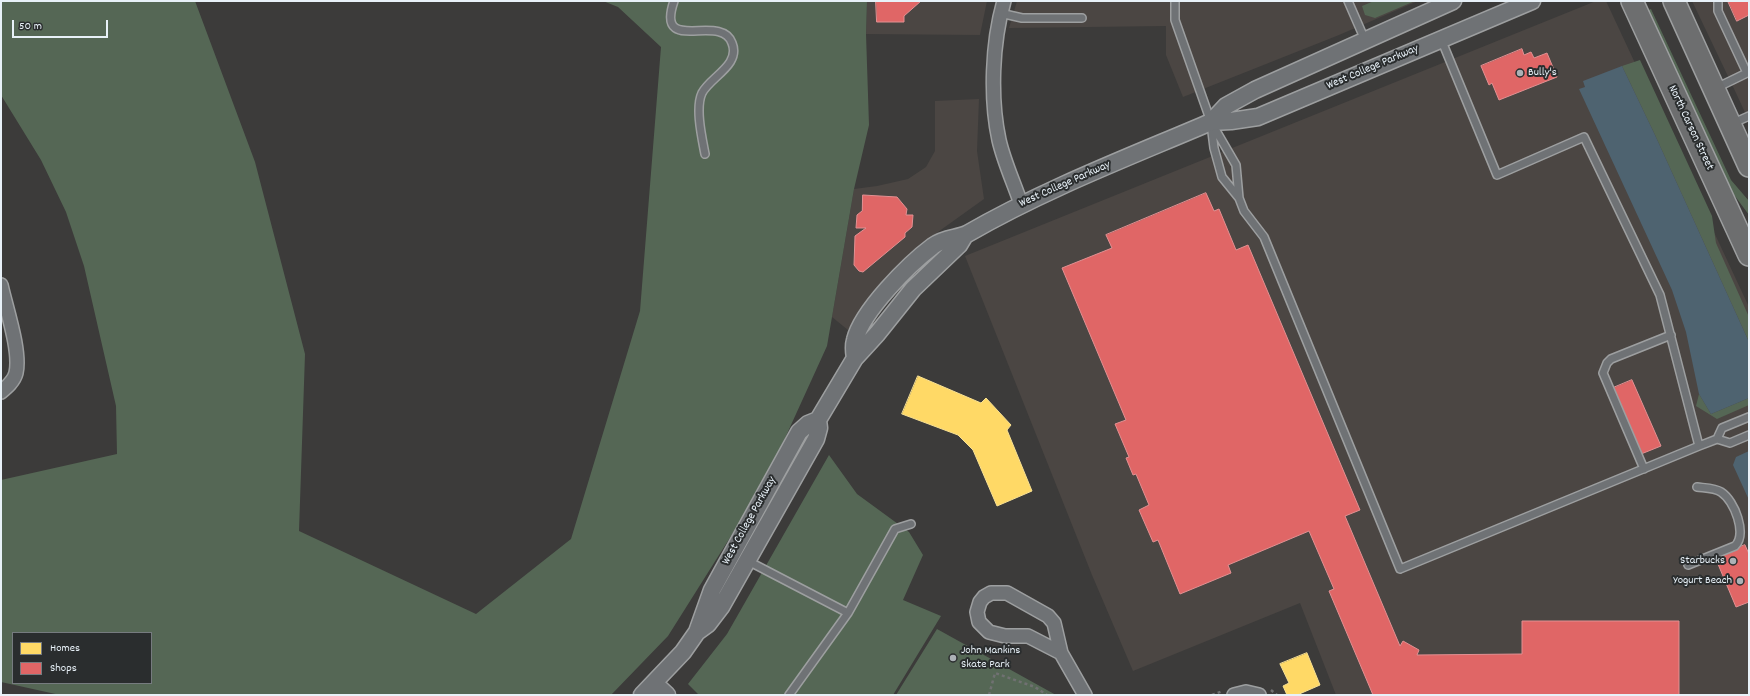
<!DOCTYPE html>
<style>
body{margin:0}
#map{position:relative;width:1750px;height:696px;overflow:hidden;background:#3c3b3a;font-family:Dekko,sans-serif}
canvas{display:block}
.frame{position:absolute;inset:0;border:2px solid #e8f1f8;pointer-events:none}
.legend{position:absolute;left:12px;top:632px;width:140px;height:52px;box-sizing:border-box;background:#2a2d2e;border:1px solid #767b7f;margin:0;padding:5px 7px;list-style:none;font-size:12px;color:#e8f1f8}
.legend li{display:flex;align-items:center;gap:8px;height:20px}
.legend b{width:20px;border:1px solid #767b7f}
.scale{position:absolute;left:12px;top:20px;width:96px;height:18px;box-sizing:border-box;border:2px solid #e8f1f8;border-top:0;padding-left:5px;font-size:12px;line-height:14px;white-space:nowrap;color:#e8f1f8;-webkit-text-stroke:3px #2a2d2e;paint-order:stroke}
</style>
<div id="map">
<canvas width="1750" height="696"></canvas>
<div class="frame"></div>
<ul class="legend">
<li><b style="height:11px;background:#ffd966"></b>Homes</li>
<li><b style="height:11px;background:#e06666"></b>Shops</li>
</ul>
<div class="scale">50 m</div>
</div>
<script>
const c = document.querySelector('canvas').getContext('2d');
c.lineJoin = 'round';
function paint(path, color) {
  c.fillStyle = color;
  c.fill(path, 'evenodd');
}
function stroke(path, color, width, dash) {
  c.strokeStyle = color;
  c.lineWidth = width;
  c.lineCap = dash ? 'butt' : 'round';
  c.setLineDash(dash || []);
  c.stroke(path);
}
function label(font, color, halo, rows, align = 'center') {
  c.font = font + ' Dekko,sans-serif';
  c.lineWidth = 4;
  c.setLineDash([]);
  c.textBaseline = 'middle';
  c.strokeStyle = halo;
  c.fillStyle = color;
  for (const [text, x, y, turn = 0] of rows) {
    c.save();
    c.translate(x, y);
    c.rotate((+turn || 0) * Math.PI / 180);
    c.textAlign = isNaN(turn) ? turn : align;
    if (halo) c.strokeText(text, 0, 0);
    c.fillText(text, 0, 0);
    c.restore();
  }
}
const built = new Path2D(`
 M867,1H987L980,35L866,34Z
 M1017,1H1418L1339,35L1183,97L1166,55V26L1009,28Z
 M1596,1H1606L1749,307V695H1336L1300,603L1133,671L1092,575L965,256Z
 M1692,1H1749V121L1736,93Z
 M979,99L977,151L984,199L924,242L879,288L848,330L832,317L854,189L877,186L908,179L926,167L935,151V101Z`);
const green = new Path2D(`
 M1,1H195L255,162L305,354L299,531L476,614L571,539L640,311L661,47L618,7L603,1H867L866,34L869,125L854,189L827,346L765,482L668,636L611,695H60L1,682V480L117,454L116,406L84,266L66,212L41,160L1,95ZM13,633H151V683H13Z
 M1374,1H1415L1375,18L1365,15L1362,6Z
 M1651,9L1731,180L1749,201V215L1729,188L1646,11Z
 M1640,60L1712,216L1716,243L1749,317V342L1655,135L1622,66Z
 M1699,394L1711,414L1749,398V405L1717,419L1696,406Z
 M829,455L857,494L909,532L923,555L903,600L941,616L893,695H699L688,684L727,634Z
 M937,629L1056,695H896Z`);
const water = new Path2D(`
 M1622,66L1655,135L1749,342V398L1711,414L1699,394L1686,332L1672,290L1579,89L1585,87L1583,81Z
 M1749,451V500L1733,465L1736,457Z`);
const homes = new Path2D(`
 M918,376L981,403L986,398L1011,425L1007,430L1032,491L997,506L973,450L958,435L902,414Z
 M1307,653L1320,685L1297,695H1287L1283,686L1289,683L1280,664Z`);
const shops = new Path2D(`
 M876,1H921L904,16V22H877Z
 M1728,1H1749V15L1737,21Z
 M1522,49L1524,55L1531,52L1534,58L1547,53L1557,77L1499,100L1492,83L1489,85L1481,66Z
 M1206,193L1214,211L1219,209L1236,250L1248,245L1360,510L1345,516L1400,646L1403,641L1419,650L1417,655L1522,654V621H1679V695H1373L1329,591L1334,589L1309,531L1228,565L1231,573L1180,594L1158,540L1153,542L1139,510L1149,505L1136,474L1133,475L1126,458L1129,457L1115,424L1126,420L1062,268L1112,248L1106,235Z
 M863,195L897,197L907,209L906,215H913L912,227L905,233V237L863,272L859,271L854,265L855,236L866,228H856L857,215L862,211Z
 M1632,380L1661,446L1641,454L1613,388Z
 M1745,545L1749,554V602L1736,607L1715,557Z`);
const path = new Path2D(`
 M1271,690L1277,695
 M989,695L995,673L1035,687L1047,695
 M1212,695L1223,691`);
const service = new Path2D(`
 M674,1C655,56 721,12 732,43C741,65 710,77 702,93C695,108 702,138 705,154
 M1175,1V20L1211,122L1236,165L1239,198L1244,211L1264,237L1400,569L1699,446L1717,439L1730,443L1749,435
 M1348,1L1365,40
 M1718,1V11L1747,73
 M1000,13L1022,18H1082
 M1441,39L1497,175L1584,137L1660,295L1699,446
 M1716,88L1749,72
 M1211,124L1214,148L1222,177L1239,198
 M1731,124L1749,116
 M1717,439L1722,428L1749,417
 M1644,469L1603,373L1607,363L1611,359L1671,335
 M748,561L848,613
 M1688,565L1735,546C1747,534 1735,501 1721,492C1715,488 1704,488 1697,487
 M789,695L848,613L895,529L911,524`);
const minor = new Path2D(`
 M1004,1C992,43 990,98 999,140C1004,162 1014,183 1021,204
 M1,285C6,308 21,351 16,373C14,381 7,387 1,392
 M1061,653L1028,636H1005L989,632L979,622L977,612L980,602L984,597L991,593H1007L1048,616L1054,623L1061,653L1085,695
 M1234,695L1246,692L1259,695`);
const tertiary = new Path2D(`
 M1211,122L1226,106L1255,90L1453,1
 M855,358C854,352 853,347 855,340C862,311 909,264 933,246C946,237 956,239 967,234C1045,189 1129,157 1211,122L1231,121L1258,117L1532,1
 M697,632L712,590L799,432L808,424L818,420
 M654,683L667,695
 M642,695L683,652L697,632L708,624L721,607L816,439L819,428L818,420L855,358L877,334L913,289L959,245L965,235`);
const primary = new Path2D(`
 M1632,1L1749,255
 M1674,1L1749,166`);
const markers = [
 [1520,73,4,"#acb1b6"],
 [1733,561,4,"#acb1b6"],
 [1740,581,4,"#acb1b6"],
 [953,658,4,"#acb1b6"]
];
const streetNames = [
 ["West College Parkway",1373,68,-23],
 ["North Carson Street",1690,128,65],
 ["West College Parkway",1065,185,-24],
 ["West College Parkway",750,521,-61]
];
const poiNames = [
 ["Bully's",1528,73],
 ["Starbucks",1725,561,"right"],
 ["Yogurt Beach",1732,581,"right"],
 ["John Mankins",961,651],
 ["Skate Park",961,665]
];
paint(built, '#4b4643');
paint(green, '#556755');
paint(water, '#4e6370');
paint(homes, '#ffd966');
stroke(homes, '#f8e092', 1);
paint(shops, '#e06666');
stroke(shops, '#e29092', 1);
stroke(service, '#9d9fa0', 10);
stroke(minor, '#9d9fa0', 16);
stroke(tertiary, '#9d9fa0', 19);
stroke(primary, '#9d9fa0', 24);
stroke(path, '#707172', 2.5, [3, 3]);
stroke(service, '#6f7275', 7);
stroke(minor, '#6f7275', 13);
stroke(tertiary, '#6f7275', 16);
stroke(primary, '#6d6e6f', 21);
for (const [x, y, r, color] of markers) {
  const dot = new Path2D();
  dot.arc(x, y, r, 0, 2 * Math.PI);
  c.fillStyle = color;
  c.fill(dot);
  stroke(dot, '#2a2d2e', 1.5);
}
label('12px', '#e8f1f8', '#2a2d2e', streetNames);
label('12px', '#e8f1f8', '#2a2d2e', poiNames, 'left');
</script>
